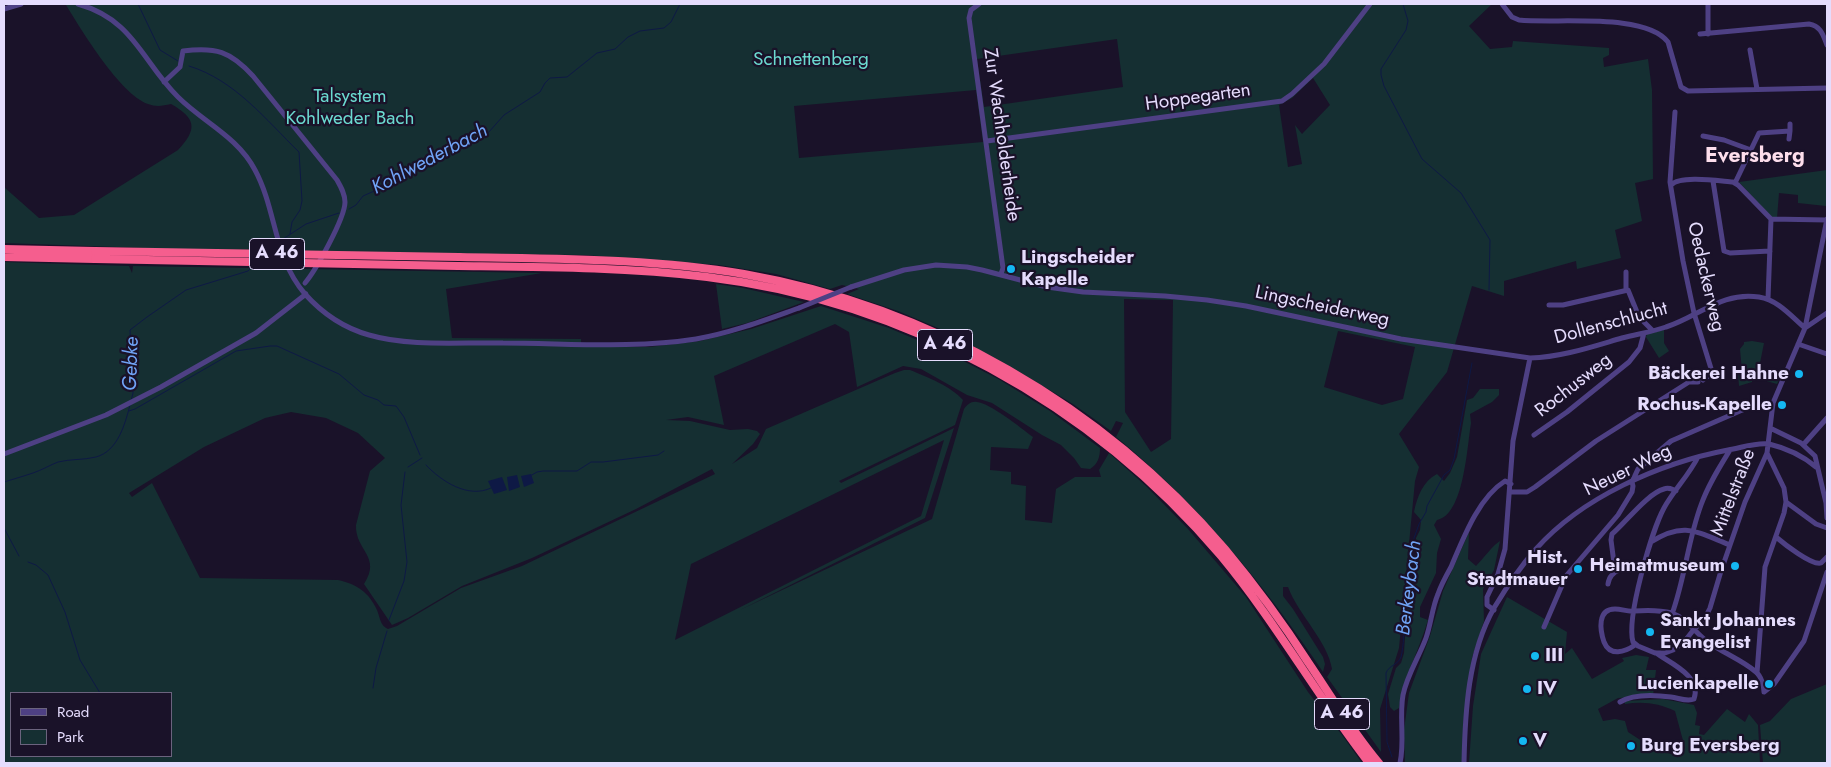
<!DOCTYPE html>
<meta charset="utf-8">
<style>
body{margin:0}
#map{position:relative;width:1831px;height:767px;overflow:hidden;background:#1a1229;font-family:Jost,sans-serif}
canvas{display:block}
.frame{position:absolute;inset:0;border:5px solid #e5dcfd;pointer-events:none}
.legend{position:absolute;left:10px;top:692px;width:162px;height:65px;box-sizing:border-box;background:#1a1229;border:1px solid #6b637e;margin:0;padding:6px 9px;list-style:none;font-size:15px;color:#e5dcfd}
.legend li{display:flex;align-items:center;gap:10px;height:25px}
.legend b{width:25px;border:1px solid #6b637e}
</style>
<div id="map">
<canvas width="1831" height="767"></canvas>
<div class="frame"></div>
<ul class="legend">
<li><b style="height:6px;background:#4e4084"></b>Road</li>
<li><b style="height:14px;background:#152f32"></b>Park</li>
</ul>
</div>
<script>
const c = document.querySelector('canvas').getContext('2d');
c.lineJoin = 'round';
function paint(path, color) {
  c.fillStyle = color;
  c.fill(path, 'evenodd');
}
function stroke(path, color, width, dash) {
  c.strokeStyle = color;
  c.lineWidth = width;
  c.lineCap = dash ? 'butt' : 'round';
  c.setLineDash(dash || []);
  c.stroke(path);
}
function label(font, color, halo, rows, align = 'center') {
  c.font = font + ' Jost,sans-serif';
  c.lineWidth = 4.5;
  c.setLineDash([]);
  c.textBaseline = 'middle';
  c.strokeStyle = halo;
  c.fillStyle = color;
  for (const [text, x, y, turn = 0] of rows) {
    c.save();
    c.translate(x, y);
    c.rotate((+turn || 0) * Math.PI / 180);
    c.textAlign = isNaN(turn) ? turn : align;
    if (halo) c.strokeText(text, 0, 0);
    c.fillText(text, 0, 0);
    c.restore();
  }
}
const green = new Path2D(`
 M60,4H1492L1469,26L1490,49L1512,47L1513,41L1609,48V55L1603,58L1604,67L1648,59L1652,90L1653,179L1635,183L1642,221L1615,230L1621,258L1577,269L1576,261L1504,281V296L1472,286L1447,372L1399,434L1419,467L1415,481L1399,648L1380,709L1381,752L1327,677L1332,669C1328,642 1298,614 1288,587H1283V596L1293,609L1323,657L1325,664L1323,672C1265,585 1197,503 1116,437L1123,423L1116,421L1111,431L1073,404L1011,367L945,331L898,311L847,294L859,289L842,285L830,289L776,274L719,265L585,255L257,252L4,243V187L39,218L74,215L178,150C198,129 196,118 171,104C162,106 156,107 148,104C120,94 82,31 66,5ZM1117,39L1123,87L984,107L977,59ZM1313,78L1330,105L1302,134L1295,125L1302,164L1288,167L1279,105L1292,98ZM976,90L983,142L799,158L794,106ZM1124,299L1173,300L1171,439L1151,452L1125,412ZM1338,331L1415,347L1403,399L1382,405L1324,387Z
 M1827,170L1826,206L1798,203V195L1779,193L1777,218H1772L1739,182Z
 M4,262L129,266L132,273L133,266L542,273L446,289L452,338L581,339V347H649L700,341L751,329L821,306L889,328L948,353L1000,380L1050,411L1100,448C1100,457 1098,464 1090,469L1081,468L1074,458L1061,445L1042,435L992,403L967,395L921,369L903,366L857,387L849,332L835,324L714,376L724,425L688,417L666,420L690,421L730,430L748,429L757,431L760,434L753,444L732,464L757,448L766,429L895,373L904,370H910C927,377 951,386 963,400L955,425L839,481L841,483L954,428L925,518L740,610L932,519L964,409C967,405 971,401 977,402C990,403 1021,428 1033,437L1028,449L991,447L990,470L1011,472V484L1026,486L1025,520L1052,523L1056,489L1075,477H1101L1099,470L1109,453L1147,487L1188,529L1246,597L1308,692L1342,735L1362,763H4ZM291,412L326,418L358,433L385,458L370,471L356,525C355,551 382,556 364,584L392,625L408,618L462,586L532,558L636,509L712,469L715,474L522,566L461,588L397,626L388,629C380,626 380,617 377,610C369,592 356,584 338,580L200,578L152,483L132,497L129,493L204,447L265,418ZM944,440L921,516L675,640L691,564ZM11,693H171V756H11Z
 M716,284L743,288L804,302L747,323L722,329Z
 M1664,330V343L1669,351L1659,358L1646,337L1647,334Z
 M1752,341L1764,343L1759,368L1764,370L1762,380L1752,378V382L1739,386L1738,373L1742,371L1740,349L1744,344V342Z
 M1765,369L1783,371L1777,384L1763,380Z
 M1480,389H1499V395L1492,402L1470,414L1471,423C1467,447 1464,515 1437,520L1434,525L1441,539L1437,553L1436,573L1420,607V617L1428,620C1419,651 1404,676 1399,708L1394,711L1390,707L1388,694L1396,668L1401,663L1404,653L1407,604L1410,593L1415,583L1414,572L1416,538L1420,530L1421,520L1414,512C1417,497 1423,481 1437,474L1444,481L1450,473L1457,457L1467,400L1473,398Z
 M1469,532L1468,559L1476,566C1483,559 1493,545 1500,541L1494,570L1483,589L1484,621L1472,658L1464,717L1462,763H1405L1404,730L1409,693L1430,636L1443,591Z
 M1507,597L1567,632L1565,654L1572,648L1592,679L1624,661L1622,658L1636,655L1649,657L1646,670H1656L1653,696L1618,698L1598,709L1603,721L1615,719L1625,721L1628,732L1651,747L1671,754L1685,748L1675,711C1659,703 1643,701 1625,704V701L1663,699L1694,705L1697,713L1695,725L1700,726L1699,734L1704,735L1727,709L1745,722L1749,714L1758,725L1760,763H1469L1473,706L1481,654Z
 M1827,684V763H1763L1760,725L1770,721L1791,699Z`);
const water = new Path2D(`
 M531,474L534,483L524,487L521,476Z
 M517,475L520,487L509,491L507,477Z
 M502,477L507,490L494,494L488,481Z`);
const stream = new Path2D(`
 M138,4L160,50L178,61
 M1403,4L1408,21L1406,30L1381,69V75L1384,86L1422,159L1461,193L1490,240L1489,290
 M189,66C235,80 266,120 299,152L302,201L300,210L292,222L290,234
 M349,209L356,205L363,196L392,183L423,163L444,152L453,145L488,133L504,115L540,92L545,83L550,78L567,77L597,53L615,49L628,37L640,31L664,28L671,22L680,4
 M283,239L306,224L339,213
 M266,250L272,244
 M131,401L133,393L130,330L147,317L186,290L248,271L254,265
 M129,411L135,409L236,351L270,346H277L339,374L364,395L378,400L384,405L396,406L404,417L420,455
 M426,465C441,481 468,499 491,488
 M408,467L422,458
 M530,476L537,472L543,471H577L591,462H603L658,455L664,451
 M4,482C14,479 24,476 33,473C42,470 50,465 58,462C70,459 84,460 96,457C118,451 125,424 130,405
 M4,528L19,556
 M28,562L36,565L48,575L65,612L80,660L100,693
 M389,620L404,581L407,562L401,505L405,472
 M373,688L376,668L387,631
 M1392,757L1387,742L1386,673C1389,665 1398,665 1401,657C1407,632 1400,603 1413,581L1411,575L1414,538L1419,524L1426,512L1427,506L1444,475L1450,470L1454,459L1472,363`);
const minor = new Path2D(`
 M78,4C134,20 141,60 178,97C203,122 238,137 255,170C277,211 273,257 305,294C322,313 344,328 369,335C410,347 460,342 503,343C566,343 633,349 696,339C731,333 765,320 799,308
 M979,4L971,10L969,18L1003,268L1001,274
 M1502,4L1512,17L1519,20C1556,24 1645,12 1668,42L1681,87L1688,91L1827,88
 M4,9L21,4
 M1700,34L1809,24C1821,26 1823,35 1827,45
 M1708,34V4
 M1750,50L1757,89
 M164,82L180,67L183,51C216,47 230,51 253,76L337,180C341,187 345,194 345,202C345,218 316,270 305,283
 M1675,112L1670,182L1683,261L1694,313L1713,375L1706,377L1703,380
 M1703,136L1724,140L1751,150
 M1789,139L1790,131
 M987,141L1282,101L1292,94L1324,64L1370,4
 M1713,181L1724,251L1730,253L1770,251
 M1735,183L1759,133L1790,131V124
 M1671,185C1681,175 1719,181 1733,182L1738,185L1771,219L1827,220
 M1626,272V289
 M851,287L904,270L936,265L967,267L982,270L1047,287L1083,292L1165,296L1207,300L1246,306L1401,339L1530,358C1562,357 1591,347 1622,338C1637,334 1652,332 1666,327C1698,317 1722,291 1759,297C1778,300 1791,316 1805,328
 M1768,299L1771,219
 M1549,305H1563L1628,290L1639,317L1652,330
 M1805,328L1827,313
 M1798,344L1827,354
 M1770,428L1801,443L1815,456L1826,503L1827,518
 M1534,435L1567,412L1629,362L1640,348L1644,333
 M1803,445L1827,418
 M4,454L106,415L161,387L256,333L306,294
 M1698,457C1689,475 1674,490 1664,508C1652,530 1626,618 1633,642L1638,646L1655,653H1665L1673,650L1684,642L1695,628L1703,622L1710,608L1721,571L1745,502L1767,453L1773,403L1805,328L1827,219
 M1510,492H1527L1535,487L1596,441L1689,382H1698
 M1786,502L1816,524L1827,528
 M1776,537C1783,543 1812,566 1821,563C1822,562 1826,558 1827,557
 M1651,542C1684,521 1697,532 1730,545
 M1615,571L1611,540L1612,534C1625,523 1648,493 1664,489C1668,487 1672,489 1676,491
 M1608,584C1610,567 1632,566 1645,565
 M1494,610L1487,605V597L1498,574L1505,549L1513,441L1530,358
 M1672,614C1685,578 1688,540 1701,505C1708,485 1719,468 1730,450
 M1544,627L1566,576L1618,515L1632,492L1633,486L1632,482L1638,469L1671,441L1740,411L1760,404L1773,403
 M1635,645C1625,652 1610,657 1604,642C1600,630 1597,609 1615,609C1622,609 1628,612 1634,611C1646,610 1660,610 1672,613C1686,618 1693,630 1704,639C1720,652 1741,659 1756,672C1761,676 1764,686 1764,692L1774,684L1804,641L1827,572
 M1757,673L1765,567L1784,513L1786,502L1784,488L1767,453
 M1620,702C1633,694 1656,695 1671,697C1679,698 1687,702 1694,699C1702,676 1670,663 1656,653
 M1400,763C1405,741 1399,717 1403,695C1407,675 1419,657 1426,638C1431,624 1432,608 1438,594C1441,585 1446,576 1451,567C1463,539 1478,498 1505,481L1511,484
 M1464,763C1465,712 1468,654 1494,608C1506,588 1520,567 1536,549C1582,497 1660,463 1728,450C1741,448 1756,442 1769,444C1786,448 1803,456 1816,467`);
const highway = new Path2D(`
 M4,249L95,251
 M4,257L95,259
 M459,257C554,259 650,258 744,274C931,307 1102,405 1225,549C1255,585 1283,623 1308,662C1331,696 1352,731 1379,763
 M458,266C541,267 625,267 707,277C905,301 1092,403 1221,556C1275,621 1317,696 1369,763`);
const minorBridge = new Path2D(`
 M799,308L851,287`);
const highwayBridge = new Path2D(`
 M95,251L459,257
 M95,259L458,266`);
const markers = [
 [1011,269,5,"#14b7f1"],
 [1799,374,5,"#14b7f1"],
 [1782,405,5,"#14b7f1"],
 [1735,566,5,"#14b7f1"],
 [1578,569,5,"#14b7f1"],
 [1650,632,5,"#14b7f1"],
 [1535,656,5,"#14b7f1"],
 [1769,684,5,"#14b7f1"],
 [1527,689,5,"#14b7f1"],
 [1523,741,5,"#14b7f1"],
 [1631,746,5,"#14b7f1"]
];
const shields = [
 [277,254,55],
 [945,345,55],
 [1342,714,55]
];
const shieldNames = [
 ["A 46",277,254],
 ["A 46",945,345],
 ["A 46",1342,714]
];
const parkNames = [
 ["Schnettenberg",811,60],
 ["Talsystem",350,97],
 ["Kohlweder Bach",350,119]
];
const streetNames = [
 ["Hoppegarten",1198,98,-8],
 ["Zur Wachholderheide",1001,135,82],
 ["Oedackerweg",1705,277,77],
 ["Lingscheiderweg",1322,307,12],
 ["Dollenschlucht",1611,324,-15],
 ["Rochusweg",1574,386,-38],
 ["Neuer Weg",1628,471,-26],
 ["Mittelstraße",1734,493,-69]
];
const poiNames = [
 ["Lingscheider",1021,258],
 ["Kapelle",1021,280],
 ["Bäckerei Hahne",1789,374,"right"],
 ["Rochus-Kapelle",1772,405,"right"],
 ["Hist.",1568,558,"right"],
 ["Stadtmauer",1568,580,"right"],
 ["Heimatmuseum",1725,566,"right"],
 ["Sankt Johannes",1660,621],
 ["Evangelist",1660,643],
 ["III",1545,656],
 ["Lucienkapelle",1759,684,"right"],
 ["IV",1537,689],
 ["V",1533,741],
 ["Burg Eversberg",1641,746]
];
const waterNames = [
 ["Kohlwederbach",430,160,-28],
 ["Gebke",132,364,-88],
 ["Berkeybach",1410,588,-83]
];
const quarterNames = [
 ["Eversberg",1755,157]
];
paint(green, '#152f32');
paint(water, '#0e1945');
stroke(stream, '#0e1945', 1);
stroke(minor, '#4e4084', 5);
stroke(highway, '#f55e8e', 8);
stroke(minorBridge, '#4e4084', 5);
stroke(highwayBridge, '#f55e8e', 8);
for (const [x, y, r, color] of markers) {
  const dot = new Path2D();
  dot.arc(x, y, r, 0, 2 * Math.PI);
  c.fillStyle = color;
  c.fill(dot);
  stroke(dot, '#1a1229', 2);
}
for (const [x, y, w] of shields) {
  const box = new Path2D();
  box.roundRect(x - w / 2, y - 15.5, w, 31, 4);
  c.fillStyle = '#1a1229';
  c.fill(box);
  stroke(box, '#e5dcfd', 1);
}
label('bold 18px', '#e5dcfd', null, shieldNames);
label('19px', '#6bdad0', '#1a1229', parkNames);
label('19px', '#e5dcfd', '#1a1229', streetNames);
label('bold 19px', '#e5dcfd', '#1a1229', poiNames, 'left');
label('italic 20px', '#70a3f6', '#1a1229', waterNames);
label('bold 21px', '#fddeec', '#1a1229', quarterNames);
</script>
